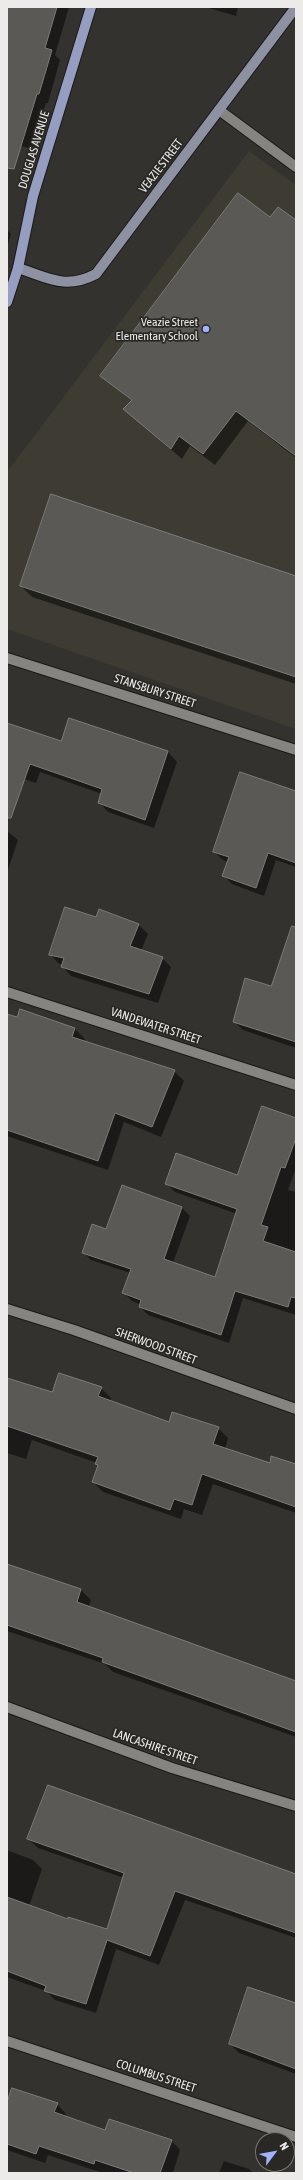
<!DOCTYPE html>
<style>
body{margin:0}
#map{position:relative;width:303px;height:2180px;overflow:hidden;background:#33322f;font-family:"Asap Condensed",sans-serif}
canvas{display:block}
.frame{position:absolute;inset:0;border:8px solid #ecebe9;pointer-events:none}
.north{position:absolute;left:255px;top:2132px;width:40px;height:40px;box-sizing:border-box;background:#292825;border:1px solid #777673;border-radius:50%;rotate:58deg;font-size:11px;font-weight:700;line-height:16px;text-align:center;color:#ecebe9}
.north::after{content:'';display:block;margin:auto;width:14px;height:18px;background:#a1b3fd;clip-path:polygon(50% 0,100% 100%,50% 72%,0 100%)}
</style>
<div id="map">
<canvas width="303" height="2180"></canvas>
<div class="frame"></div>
<div class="north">N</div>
</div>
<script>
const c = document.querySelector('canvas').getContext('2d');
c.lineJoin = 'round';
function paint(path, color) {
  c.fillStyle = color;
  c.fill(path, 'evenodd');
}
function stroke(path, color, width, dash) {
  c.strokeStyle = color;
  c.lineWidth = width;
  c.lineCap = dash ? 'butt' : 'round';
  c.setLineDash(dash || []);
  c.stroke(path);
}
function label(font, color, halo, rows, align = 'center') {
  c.font = font + ' "Asap Condensed",sans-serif';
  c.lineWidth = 3.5;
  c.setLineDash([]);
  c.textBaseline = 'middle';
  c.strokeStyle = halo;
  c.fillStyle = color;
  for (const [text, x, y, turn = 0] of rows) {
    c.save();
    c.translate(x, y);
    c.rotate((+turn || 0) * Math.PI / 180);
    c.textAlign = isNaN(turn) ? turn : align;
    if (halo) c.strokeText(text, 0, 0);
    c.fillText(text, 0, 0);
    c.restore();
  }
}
const built = new Path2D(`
 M249,151L296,185V729L7,629V472Z`);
const shadow = new Path2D(`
 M7,7H69L55,55L60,60L48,103H46L32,149L7,142Z
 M205,7H238L236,16Z
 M271,218L296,222V458L248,421L215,465L190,446L182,459L124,409L132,401L102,376Z
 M7,230L11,234L7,248Z
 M296,577V684L32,597L21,586Z
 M69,719L168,752L177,762L154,828L108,812L99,802L102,794L40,772L36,783L7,773V724L61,742Z
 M296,796V867L276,860L264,896L232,884L223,875L228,862L223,860L214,852Z
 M7,831L18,840L7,873Z
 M100,910L139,925L148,934L141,951L162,958L171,967L158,1003L71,976L62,966L63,964H59L50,954L97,918Z
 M296,983V1048L243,1030L234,1021L272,987Z
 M20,1011L75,1029L85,1039L84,1042L174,1071L184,1081L161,1137L124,1122L108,1170L7,1136V1015L18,1018Z
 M296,1120V1168L288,1190L296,1192V1315L243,1298L229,1343L148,1315L140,1307L141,1305L132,1301L124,1293L130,1273L91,1260L83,1252L107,1230L182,1208L190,1216L173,1263L216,1278L237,1214L175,1192L166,1183L237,1176Z
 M7,1379L53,1394L101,1388L111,1398L110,1402L169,1424L218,1428L228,1438L225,1449L270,1464L296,1466V1513L213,1484L202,1515L184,1509L181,1519L103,1492L93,1482L99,1466L97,1463L32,1440L26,1459L7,1453Z
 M7,1565L81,1590L91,1600L88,1608L296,1683V1737L113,1672L105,1664L7,1631Z
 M28,1839L296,1874V1938L185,1900L159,1965L116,1949L96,2013L55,2000L46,1991L7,1977V1850L33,1860L42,1869L29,1906L107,1931L124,1878L38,1848Z
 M296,2004V2074L239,2053L230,2044Z
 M57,2104L66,2114L65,2117L106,2131L171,2140L180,2150L173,2173H103L48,2155L45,2163L7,2150V2106Z
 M224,2161L249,2169L253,2173H219Z`);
const building = new Path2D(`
 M7,7H57L45,48L52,50L39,94H37L14,169L7,168Z
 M238,193L270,217L278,207L296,220V456L236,411L203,454L179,436L171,449L123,409L132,400L100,376Z
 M51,494L296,576V677L20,586Z
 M69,718L168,751L145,820L98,803L102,789L30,764L11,818H7V723L61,741Z
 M240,772L296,791V863L268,853L256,888L222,876L229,857L213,852Z
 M65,907L96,917L99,909L139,924L130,946L163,957L149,994L61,967L64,958L49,955Z
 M292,926L296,927V1042L233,1022L245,978L271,986Z
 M20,1009L75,1028L72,1037L175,1070L152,1127L115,1113L98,1161L7,1130V1014L17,1017Z
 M262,1106L296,1118V1138L285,1168L281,1167L261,1225L268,1227L263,1241L296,1252V1298L291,1297L288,1307L235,1291L221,1335L139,1307L141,1300L122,1293L131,1269L82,1253L92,1224L106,1229L122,1185L182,1207L164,1259L215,1277L237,1209L165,1184L176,1153L237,1175Z
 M59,1373L102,1387L98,1396L169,1422L172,1412L219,1427L213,1444L270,1463L271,1456L296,1464V1507L202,1474L192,1505L174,1499L170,1510L92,1482L98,1465L95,1464L98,1457L7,1426V1378L52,1392Z
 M7,1564L81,1589L77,1602L296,1681V1732L102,1662L103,1658L7,1625Z
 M48,1785L296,1874V1933L175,1891L150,1956L107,1940L86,2004L44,1991L46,1986L7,1971V1897L68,1919V1917L107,1929L124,1873L27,1839Z
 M248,1987L296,2003V2069L229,2044Z
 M12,2088L58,2103L54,2112L105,2130L109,2119L172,2140L160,2173H134L95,2160L94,2164L39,2146L36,2154L7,2144V2103Z`);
const lane = new Path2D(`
 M219,110L296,167`);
const street = new Path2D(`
 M7,658L296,750
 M7,992L296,1085
 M7,1309L74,1330L296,1409
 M7,1707L172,1768L296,1806
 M7,2041L296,2137`);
const secondary = new Path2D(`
 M18,268C49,278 65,290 96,274L296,7`);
const primary = new Path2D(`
 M7,302L18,268L33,196L91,7`);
const markers = [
 [206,329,4,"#a1b3fd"]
];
const streetNames = [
 ["DOUGLAS AVENUE",34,150,-73],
 ["VEAZIE STREET",161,166,-53],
 ["STANSBURY STREET",155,691,18],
 ["VANDEWATER STREET",156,1026,18],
 ["SHERWOOD STREET",156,1346,20],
 ["LANCASHIRE STREET",155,1747,19],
 ["COLUMBUS STREET",156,2076,18]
];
const poiNames = [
 ["Veazie Street",198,322],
 ["Elementary School",198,336]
];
paint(built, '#3e3b32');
paint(shadow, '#0007');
paint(building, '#5b5956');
stroke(building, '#7c7b77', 1);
stroke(lane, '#1a1917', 12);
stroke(street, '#1a1917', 12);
stroke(secondary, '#1a1917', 12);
stroke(primary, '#1a1917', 12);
stroke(lane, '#858480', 10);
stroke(street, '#858480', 10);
stroke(secondary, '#8d91a1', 10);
stroke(primary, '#959ec1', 10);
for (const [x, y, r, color] of markers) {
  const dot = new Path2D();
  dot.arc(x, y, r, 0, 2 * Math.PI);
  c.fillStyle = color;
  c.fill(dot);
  stroke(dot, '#292825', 1.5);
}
label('12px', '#ecebe9', '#292825', streetNames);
label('12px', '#ecebe9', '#292825', poiNames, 'right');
</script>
